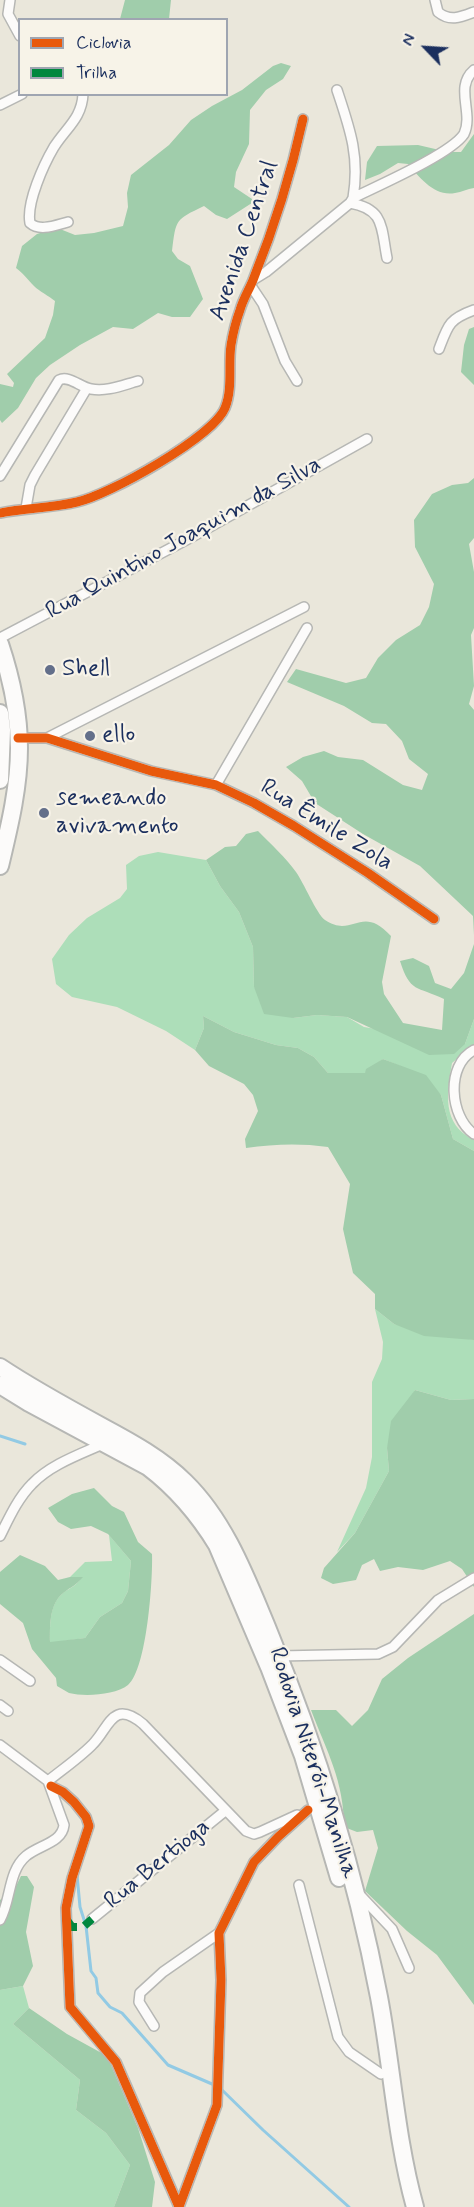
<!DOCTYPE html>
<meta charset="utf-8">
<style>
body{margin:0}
#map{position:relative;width:474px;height:2207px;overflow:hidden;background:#eae7db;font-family:Mynerve,sans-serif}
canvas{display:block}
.legend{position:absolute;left:18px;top:18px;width:210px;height:78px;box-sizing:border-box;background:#f7f3e8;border:2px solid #9fa5b1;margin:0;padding:8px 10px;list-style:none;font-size:18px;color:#1b2f5e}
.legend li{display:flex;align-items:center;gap:12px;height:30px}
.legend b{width:30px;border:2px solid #9fa5b1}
.north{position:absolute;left:396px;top:18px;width:60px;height:60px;-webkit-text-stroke:4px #f7f3e8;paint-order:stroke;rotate:295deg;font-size:16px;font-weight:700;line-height:24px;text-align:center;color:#1b2f5e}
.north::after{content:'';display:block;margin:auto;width:21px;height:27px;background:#1b2f5e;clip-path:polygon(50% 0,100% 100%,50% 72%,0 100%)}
</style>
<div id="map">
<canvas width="474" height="2207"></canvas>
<ul class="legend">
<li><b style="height:8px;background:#e8590c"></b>Ciclovia</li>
<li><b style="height:8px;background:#00873e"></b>Trilha</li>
</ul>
<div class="north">N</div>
</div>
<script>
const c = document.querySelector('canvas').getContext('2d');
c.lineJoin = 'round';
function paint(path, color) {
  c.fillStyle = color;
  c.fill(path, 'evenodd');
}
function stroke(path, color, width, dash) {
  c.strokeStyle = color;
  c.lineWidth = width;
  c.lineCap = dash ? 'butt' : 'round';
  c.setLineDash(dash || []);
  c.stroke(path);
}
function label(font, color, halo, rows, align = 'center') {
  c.font = font + ' Mynerve,sans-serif';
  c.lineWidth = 4.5;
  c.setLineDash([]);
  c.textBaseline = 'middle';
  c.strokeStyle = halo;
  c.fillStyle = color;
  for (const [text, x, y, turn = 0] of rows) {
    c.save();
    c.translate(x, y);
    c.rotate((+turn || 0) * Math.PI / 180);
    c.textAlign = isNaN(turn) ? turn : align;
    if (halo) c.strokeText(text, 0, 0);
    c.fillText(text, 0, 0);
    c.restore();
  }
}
const green = new Path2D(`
 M158,852L206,860L220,886L239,912L253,947L254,987L293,1018L317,1015L347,1017L364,1027L465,1044L474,1019V1044L452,1063C447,1093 441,1124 474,1140V1151L453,1139L441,1095L405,1068L383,1059L365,1073H328L314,1057L298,1048L276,1045L234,1032L203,1016L204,1028L195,1050L166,1031L117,1007L72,997L56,984L52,959L69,935L87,918L120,898L127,889L126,865L139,856Z
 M375,1309L394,1324L474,1340V1399L451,1400L415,1390L387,1448L389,1471L355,1533L337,1552L366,1488L372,1457V1382L382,1359L383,1342Z
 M109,1535L131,1561L128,1591L122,1603L100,1617L85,1638L50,1643C50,1628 49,1607 60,1596C67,1588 74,1589 82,1577H70L85,1562L112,1561Z
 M23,1986L29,2008L13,2024L80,2080L76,2110L106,2133L130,2165L114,2207H0V1990Z`);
const forest = new Path2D(`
 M125,0H171L169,19H120Z
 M281,63L291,66L283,79L266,90L250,110L249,144L236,172L234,187L255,201L227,219L216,215L204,206C175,220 176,219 172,251L178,259L190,266L203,299L190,317H172L158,313L133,329L113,327L80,345L50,365L36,378L18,408L2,423L0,420V384L13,387L14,383L7,374L45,338L53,315L55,301C49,296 39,291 34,286C28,280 24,274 16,268L22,246L37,234L53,229H60L75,235L94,233L123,226L128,207L127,193L131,175L169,145L191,120L212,106L242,90L273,66Z
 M474,134V188C467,189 462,192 455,193C435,197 420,178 408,164L398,163L380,174L365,180L367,162L377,146L418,145L448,152H461Z
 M474,327V385L461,372L464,345L469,329Z
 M474,478V538L469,544L474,572V628L471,635L474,686L469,704L474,710V935L473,916L420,866L363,834L315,803L302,781L286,767L303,757L324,751L338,757L363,760L403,785L422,790L428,774L409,759L402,741L386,724L372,723L344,706L287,682L296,669L346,683L366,678L378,658L396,640L420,625L429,607L434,584L415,547L414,520L432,494L452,485L468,483Z
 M258,831C271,844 286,858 296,872C304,883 316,913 325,920C353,939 361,903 391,936L382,982L384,994L403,1023L442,1030L444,999C417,986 410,993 400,961L413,958L429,966L435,983L451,989L464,973L474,944V1019L465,1044L454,1054L429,1055L347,1017L317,1015L293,1018L264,1014L254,987L253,947L239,912L220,886L206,860L225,847L236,846L246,834Z
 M203,1016L234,1032L276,1045L298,1048L314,1057L328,1073H365L366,1069L383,1059L426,1075L441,1095L453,1139L474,1151V1340L424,1336L394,1324L375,1309V1294L353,1273L343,1229L350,1184L328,1147C300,1143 274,1144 246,1148L245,1139L258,1111L253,1095L244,1084L209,1066L195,1050L204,1028Z
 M415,1390L451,1400L474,1399V1587L462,1569L450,1561L423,1570L398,1567L380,1571L374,1559L362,1565L356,1580L333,1584L321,1578L324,1568L355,1533L389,1471L387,1448L391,1421Z
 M94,1488L112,1506L124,1512L138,1542L152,1554C153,1579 147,1669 128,1685C115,1695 85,1697 69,1693C65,1691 61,1688 57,1686L56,1678L32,1649L23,1623L0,1604V1572L20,1555L45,1566L58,1580L70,1577H83C75,1587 68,1588 61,1595C49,1607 50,1627 50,1642L85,1638L100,1617L122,1603L128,1591L131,1561L108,1534L91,1526L71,1529L58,1522L48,1508L72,1494Z
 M474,1614V2005L437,1955L407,1931L365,1891L378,1848L373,1830L357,1832L344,1827C344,1781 327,1752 311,1710H336L352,1726L368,1710L382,1679L408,1658Z
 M21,1876H27L34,1887L26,1932L33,1966L23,1986L0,1990V1900L16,1886Z
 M29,2008L67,2034L107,2056L138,2128L155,2182L152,2207H114L130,2165L106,2133L76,2110L80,2080L13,2024Z`);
const stream = new Path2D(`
 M0,1436L25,1444
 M77,1875L80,1907L86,1926L91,1971L96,1978L98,1993L110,2007L122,2013L168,2065L219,2087L263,2130L349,2207`);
const street = new Path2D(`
 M10,0L8,14L20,36
 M435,0L438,12C450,22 461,17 474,12
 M0,105L22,94
 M353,198C377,186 451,154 464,134C474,113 454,87 474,70
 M350,203C385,209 381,228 387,258
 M68,222C56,225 40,232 30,223C26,203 44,164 54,147C66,128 82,118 83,94
 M253,280L266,272L350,203L353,198C360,157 350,129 337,90
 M251,286L263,304L285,361L297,381
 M439,349C448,325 449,319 474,310
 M0,476L59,380C69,375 80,387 91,389C107,392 123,385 138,381
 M26,508L30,485L35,475L87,388
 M0,513C25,508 52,508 77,502C109,495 213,437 225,408C233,389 228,365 231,345C233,333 236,321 240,310C243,299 249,290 253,280C274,228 291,174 303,119
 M0,638L190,538L367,439
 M18,738H47L151,771L216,785L254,803L294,826L368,873L434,919
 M47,738L304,607
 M216,785L307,628
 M474,1050C445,1065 450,1118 474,1134
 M0,1536C9,1518 18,1498 32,1484C51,1464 81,1454 105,1443
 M279,1656L378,1654L393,1647L438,1600L474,1578
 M0,1660L30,1681
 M0,1705L8,1711
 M0,1745L48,1781L64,1825C62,1843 39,1845 26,1856C8,1871 11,1901 0,1920
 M48,1781C63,1769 79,1758 92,1745C109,1729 112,1698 143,1724L246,1831L254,1834L260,1832L297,1815
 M51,1786L63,1792L74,1802L86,1817L89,1826L72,1878L66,1908L70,2007L116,2062L179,2207
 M299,1885L338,2037L349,2052L381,2074
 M359,1894L392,1929L409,1968
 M92,1919L225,1811
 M154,2026L139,2002L140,1993L163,1972L219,1933
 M179,2207L217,2105L221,1980L219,1933L254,1862L278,1837L308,1810`);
const highway = new Path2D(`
 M0,644C11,677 19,713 19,748C19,788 9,828 0,866
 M0,713L2,730L0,780
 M0,1367C33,1389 68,1408 103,1427C131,1442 162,1459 185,1482C225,1521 246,1577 267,1627C316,1746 355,1871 379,1997C392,2066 396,2139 415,2207
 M0,1385L29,1403L148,1467C177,1489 198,1514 217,1545L269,1667L303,1756L339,1878`);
const quiet = new Path2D(`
 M66,1919L72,1927H83L92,1919`);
const cycleway = new Path2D(`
 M0,513C25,508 52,508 77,502C109,495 213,437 225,408C233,389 228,365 231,345C233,333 236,321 240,310C243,299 249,290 253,280C274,228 291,174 303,119
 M18,738H47L151,771L216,785L254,803L294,826L368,873L434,919
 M51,1786L63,1792L74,1802L86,1817L89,1826L72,1878L66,1908L70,2007L116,2062L179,2207
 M179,2207L217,2105L221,1980L219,1933L254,1862L278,1837L308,1810`);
const markers = [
 [50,670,6,"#636f8a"],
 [90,736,6,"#636f8a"],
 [44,813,6,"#636f8a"]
];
const streetNames = [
 ["Avenida Central",245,241,-71],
 ["Rua Quintino Joaquim da Silva",184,539,-29],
 ["Rua Êmile Zola",326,826,32],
 ["Rodovia Niterói-Manilha",312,1763,72],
 ["Rua Bertioga",158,1865,-39]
];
const poiNames = [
 ["Shell",62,670],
 ["ello",102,736],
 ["semeando",56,799],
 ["avivamento",56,827]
];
paint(green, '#addeb9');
paint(forest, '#a0cdab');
stroke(stream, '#92cae4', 3);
stroke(street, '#b6b7b4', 12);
stroke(highway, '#b6b7b4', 20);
stroke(street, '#fcfbfa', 9);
stroke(highway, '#fcfbfa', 16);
stroke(quiet, '#00873e', 8, [15, 8]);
stroke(cycleway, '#e8590c', 9);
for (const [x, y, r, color] of markers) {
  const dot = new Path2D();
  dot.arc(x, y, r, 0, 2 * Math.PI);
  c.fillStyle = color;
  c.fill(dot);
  stroke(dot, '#f7f3e8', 2);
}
label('24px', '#1b2f5e', '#f7f3e8', streetNames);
label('24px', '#1b2f5e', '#f7f3e8', poiNames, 'left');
</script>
